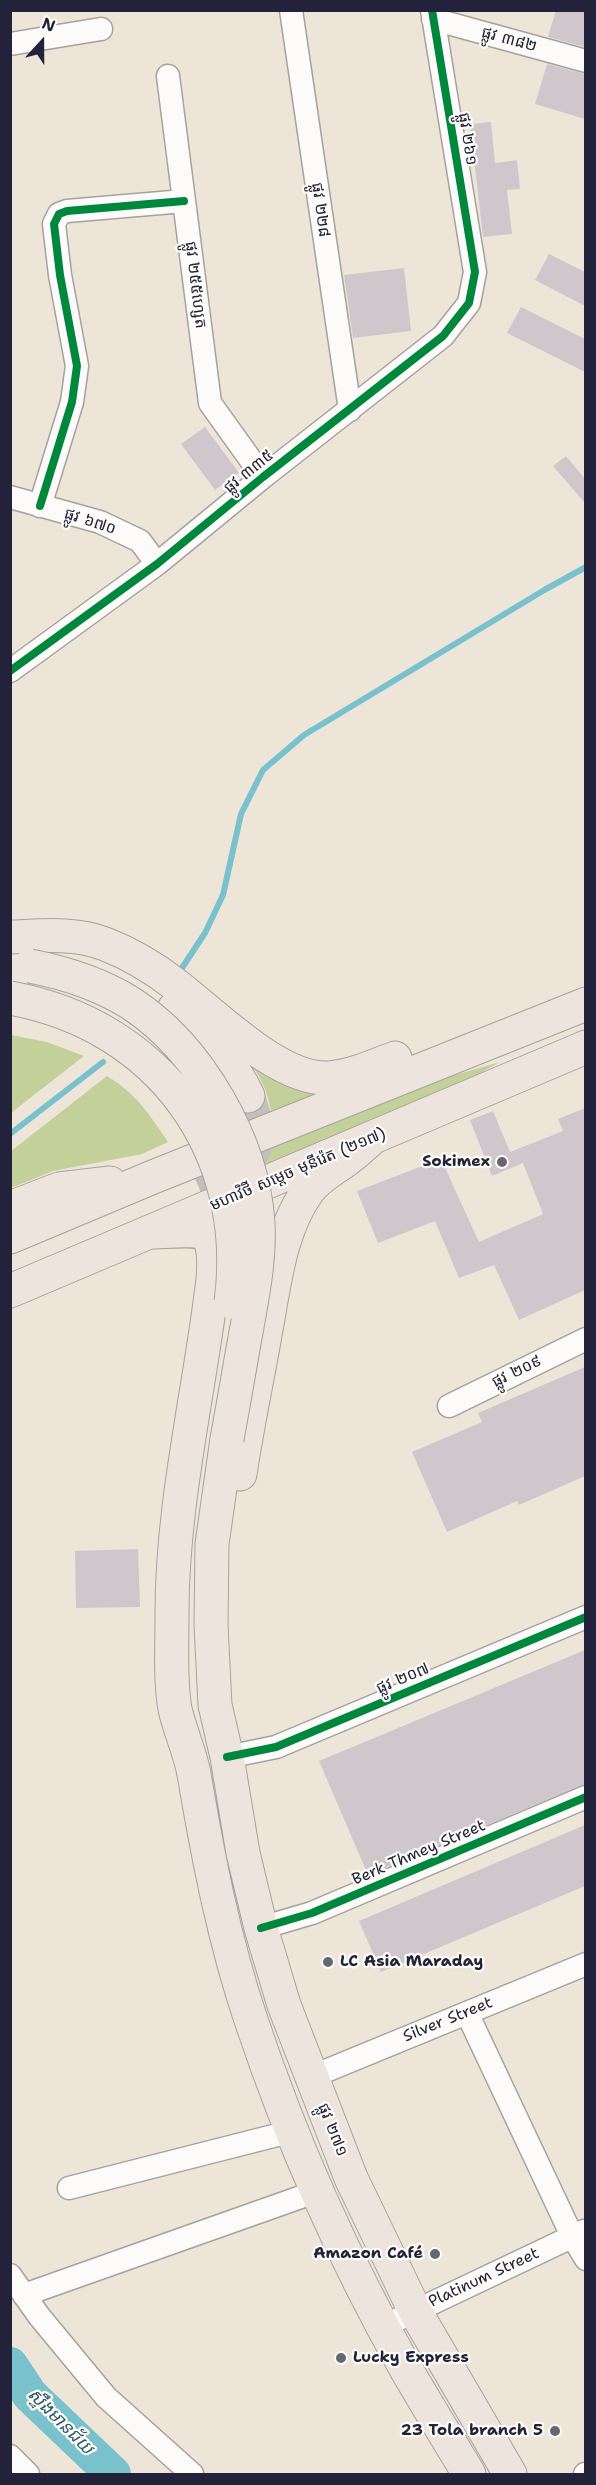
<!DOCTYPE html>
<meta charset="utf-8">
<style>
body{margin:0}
#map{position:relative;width:596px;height:2485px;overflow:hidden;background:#eee5d9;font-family:"Shantell Sans",sans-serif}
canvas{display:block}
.frame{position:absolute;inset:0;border:12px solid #22223b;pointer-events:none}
.north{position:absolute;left:12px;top:12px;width:60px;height:60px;-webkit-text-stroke:4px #fdfcf7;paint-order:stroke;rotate:21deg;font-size:16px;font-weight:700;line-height:24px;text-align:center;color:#22223b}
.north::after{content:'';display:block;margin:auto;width:21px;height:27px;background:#22223b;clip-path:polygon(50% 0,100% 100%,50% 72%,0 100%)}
</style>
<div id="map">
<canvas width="596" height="2485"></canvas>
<div class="frame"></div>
<div class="north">N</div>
</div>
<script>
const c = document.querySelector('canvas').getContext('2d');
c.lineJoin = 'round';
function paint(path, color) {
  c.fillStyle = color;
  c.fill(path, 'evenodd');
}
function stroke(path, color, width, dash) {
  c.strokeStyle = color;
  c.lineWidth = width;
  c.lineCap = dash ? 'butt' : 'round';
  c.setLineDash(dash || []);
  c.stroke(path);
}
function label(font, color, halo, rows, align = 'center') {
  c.font = font + ' "Shantell Sans","Noto Sans Khmer",sans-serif';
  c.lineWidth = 4.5;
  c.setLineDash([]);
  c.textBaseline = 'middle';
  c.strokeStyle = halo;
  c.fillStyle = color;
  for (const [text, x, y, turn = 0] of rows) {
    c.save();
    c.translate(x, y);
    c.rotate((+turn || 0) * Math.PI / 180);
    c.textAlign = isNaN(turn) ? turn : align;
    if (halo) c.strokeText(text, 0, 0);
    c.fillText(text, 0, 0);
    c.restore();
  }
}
const green = new Path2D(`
 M11,1035L47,1042L84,1056L11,1113Z
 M247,1060L349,1087L271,1111C267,1090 261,1076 247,1060Z
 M500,1062L420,1107L257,1177L268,1142L413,1087Z
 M107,1076C137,1094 149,1114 168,1142L142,1154L53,1171L11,1188V1151Z`);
const stream = new Path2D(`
 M180,971L205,933L223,895L241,814L263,770L304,735L546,589L586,567
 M10,1134L103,1062`);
const river = new Path2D(`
 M10,2365L30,2395L113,2474`);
const building = new Path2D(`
 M556,10H585V47L548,37Z
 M547,64L585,74V119L535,104Z
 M491,122L495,163L517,160L520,189L507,190L512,234L483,237L470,124Z
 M549,254L585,272V306L535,280Z
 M404,268L411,331L353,338L344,275Z
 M521,307L585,339V372L507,333Z
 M205,427L239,473L215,490L181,444Z
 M566,456L585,479V503L553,466Z
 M585,1108V1290L519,1320L494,1265L459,1278L435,1221L378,1243L357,1191L441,1159L479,1242L543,1214L523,1163L492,1176L470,1120L493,1111L510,1152L563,1131L558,1119Z
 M585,1367V1476L519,1505L517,1501L447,1532L412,1452L482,1422L478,1413Z
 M138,1549L140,1607L76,1608L75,1551Z
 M585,1650V1784L368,1875L319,1761Z
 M585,1825V1886L381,1972L359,1921Z`);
const primaryTunnel = new Path2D(`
 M199,1188C250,1167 270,1153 248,1096`);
const street = new Path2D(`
 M291,10L350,410
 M433,19L586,61
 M10,44L101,29
 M168,76L210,403L263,477
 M10,497L100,522L140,541L157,564
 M40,506L72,402L77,366L60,275L54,224L59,214L67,211L184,201
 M10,671L157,564L263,477L443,336L469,303L475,272L432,10
 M449,1406L586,1339
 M227,1757L276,1747L586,1617
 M261,1928L312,1913L586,1797
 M467,2013L572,2236L586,2259
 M311,2077L586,1964
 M69,2188L293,2131
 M10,2275L39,2316L106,2397L192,2474
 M24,2295L318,2191
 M384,2326L584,2231
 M10,2456L28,2474
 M585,2474H586`);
const primary = new Path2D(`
 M10,937C42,936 75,932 105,944C131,954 154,968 176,985C214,1014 279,1081 329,1078C352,1076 374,1066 395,1058
 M174,1009C204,1033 232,1061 248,1096
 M10,1208L59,1189L110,1183
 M152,1232C165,1232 197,1228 206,1235C218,1245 213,1281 211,1295C197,1404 171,1510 172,1620C172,1648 170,1681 175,1709C180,1731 190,1752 194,1774C208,1857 224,1940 251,2020C291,2140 344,2259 406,2369C427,2405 448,2439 469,2474
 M10,1237L153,1177L586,1004
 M10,1291L586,1047
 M227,1439L212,1544L211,1625L215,1705L227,1757L243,1853L261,1928L284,2005L351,2178L415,2311L510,2474
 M240,1474C247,1427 257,1381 265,1335C274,1288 279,1231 308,1191C319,1176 335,1169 350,1157C357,1152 364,1145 371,1139`);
const primaryBridge = new Path2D(`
 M30,966C66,973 101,984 132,1004C200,1049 253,1142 258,1223C260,1258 253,1292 247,1327C240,1364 234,1402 227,1439
 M10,998C160,1025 251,1152 231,1302`);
const cycleway = new Path2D(`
 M40,506L72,402L77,366L60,275L54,224L59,214L67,211L184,201
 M10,671L157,564L263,477L443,336L469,303L475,272L432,10
 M227,1757L276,1747L586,1617
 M261,1928L312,1913L586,1797`);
const markers = [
 [502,1162,6,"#696672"],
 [328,1962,6,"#696672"],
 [435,2254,6,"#696672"],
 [341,2358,6,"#696672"],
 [555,2431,6,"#696672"]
];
const streetNames = [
 ["ផ្លូវ ៣៨២",509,40,15],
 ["ផ្លូវ ២៦១",467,139,81],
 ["ផ្លូវ ២២៨",320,210,82],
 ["ផ្លូវ ២៥៥ហ្សេត",195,285,83],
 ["ផ្លូវ ៣៣៥",249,472,-39],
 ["ផ្លូវ ៦៧០",90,522,18],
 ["មហាវិថី សម្តេច មុនីរ៉េត (២១៧)",298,1170,-23],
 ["ផ្លូវ ២០៩",517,1372,-26],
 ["ផ្លូវ ២០៧",403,1679,-23],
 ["Berk Thmey Street",419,1853,-23],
 ["Silver Street",448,2020,-22],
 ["ផ្លូវ ២៧១",332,2130,68],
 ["Platinum Street",484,2278,-25]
];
const poiNames = [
 ["Sokimex",490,1162],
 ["LC Asia Maraday",340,1962,"left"],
 ["Amazon Café",423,2254],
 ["Lucky Express",353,2358,"left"],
 ["23 Tola branch 5",543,2431]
];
const waterNames = [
 ["ស្ទឹងមានជ័យ",60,2422,45]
];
paint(green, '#c4d09a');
stroke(stream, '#79c1cb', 6);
stroke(river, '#79c1cb', 36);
paint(building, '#cfc7cb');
stroke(primaryTunnel, '#c5beb9', 33, [33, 16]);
stroke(street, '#a6a19d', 25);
stroke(primary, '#a6a19d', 35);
stroke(street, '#fcfbf9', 22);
stroke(primary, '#ede5dd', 33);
stroke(primaryBridge, '#a6a19d', 35, []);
stroke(primaryBridge, '#ede5dd', 33);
stroke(cycleway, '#00873e', 8);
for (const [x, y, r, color] of markers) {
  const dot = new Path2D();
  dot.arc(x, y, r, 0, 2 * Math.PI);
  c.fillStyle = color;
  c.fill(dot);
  stroke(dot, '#fdfcf7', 2);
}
label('16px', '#22223b', '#fdfcf7', streetNames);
label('bold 16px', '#22223b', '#fdfcf7', poiNames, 'right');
label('italic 18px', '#315b72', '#fdfcf7', waterNames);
</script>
